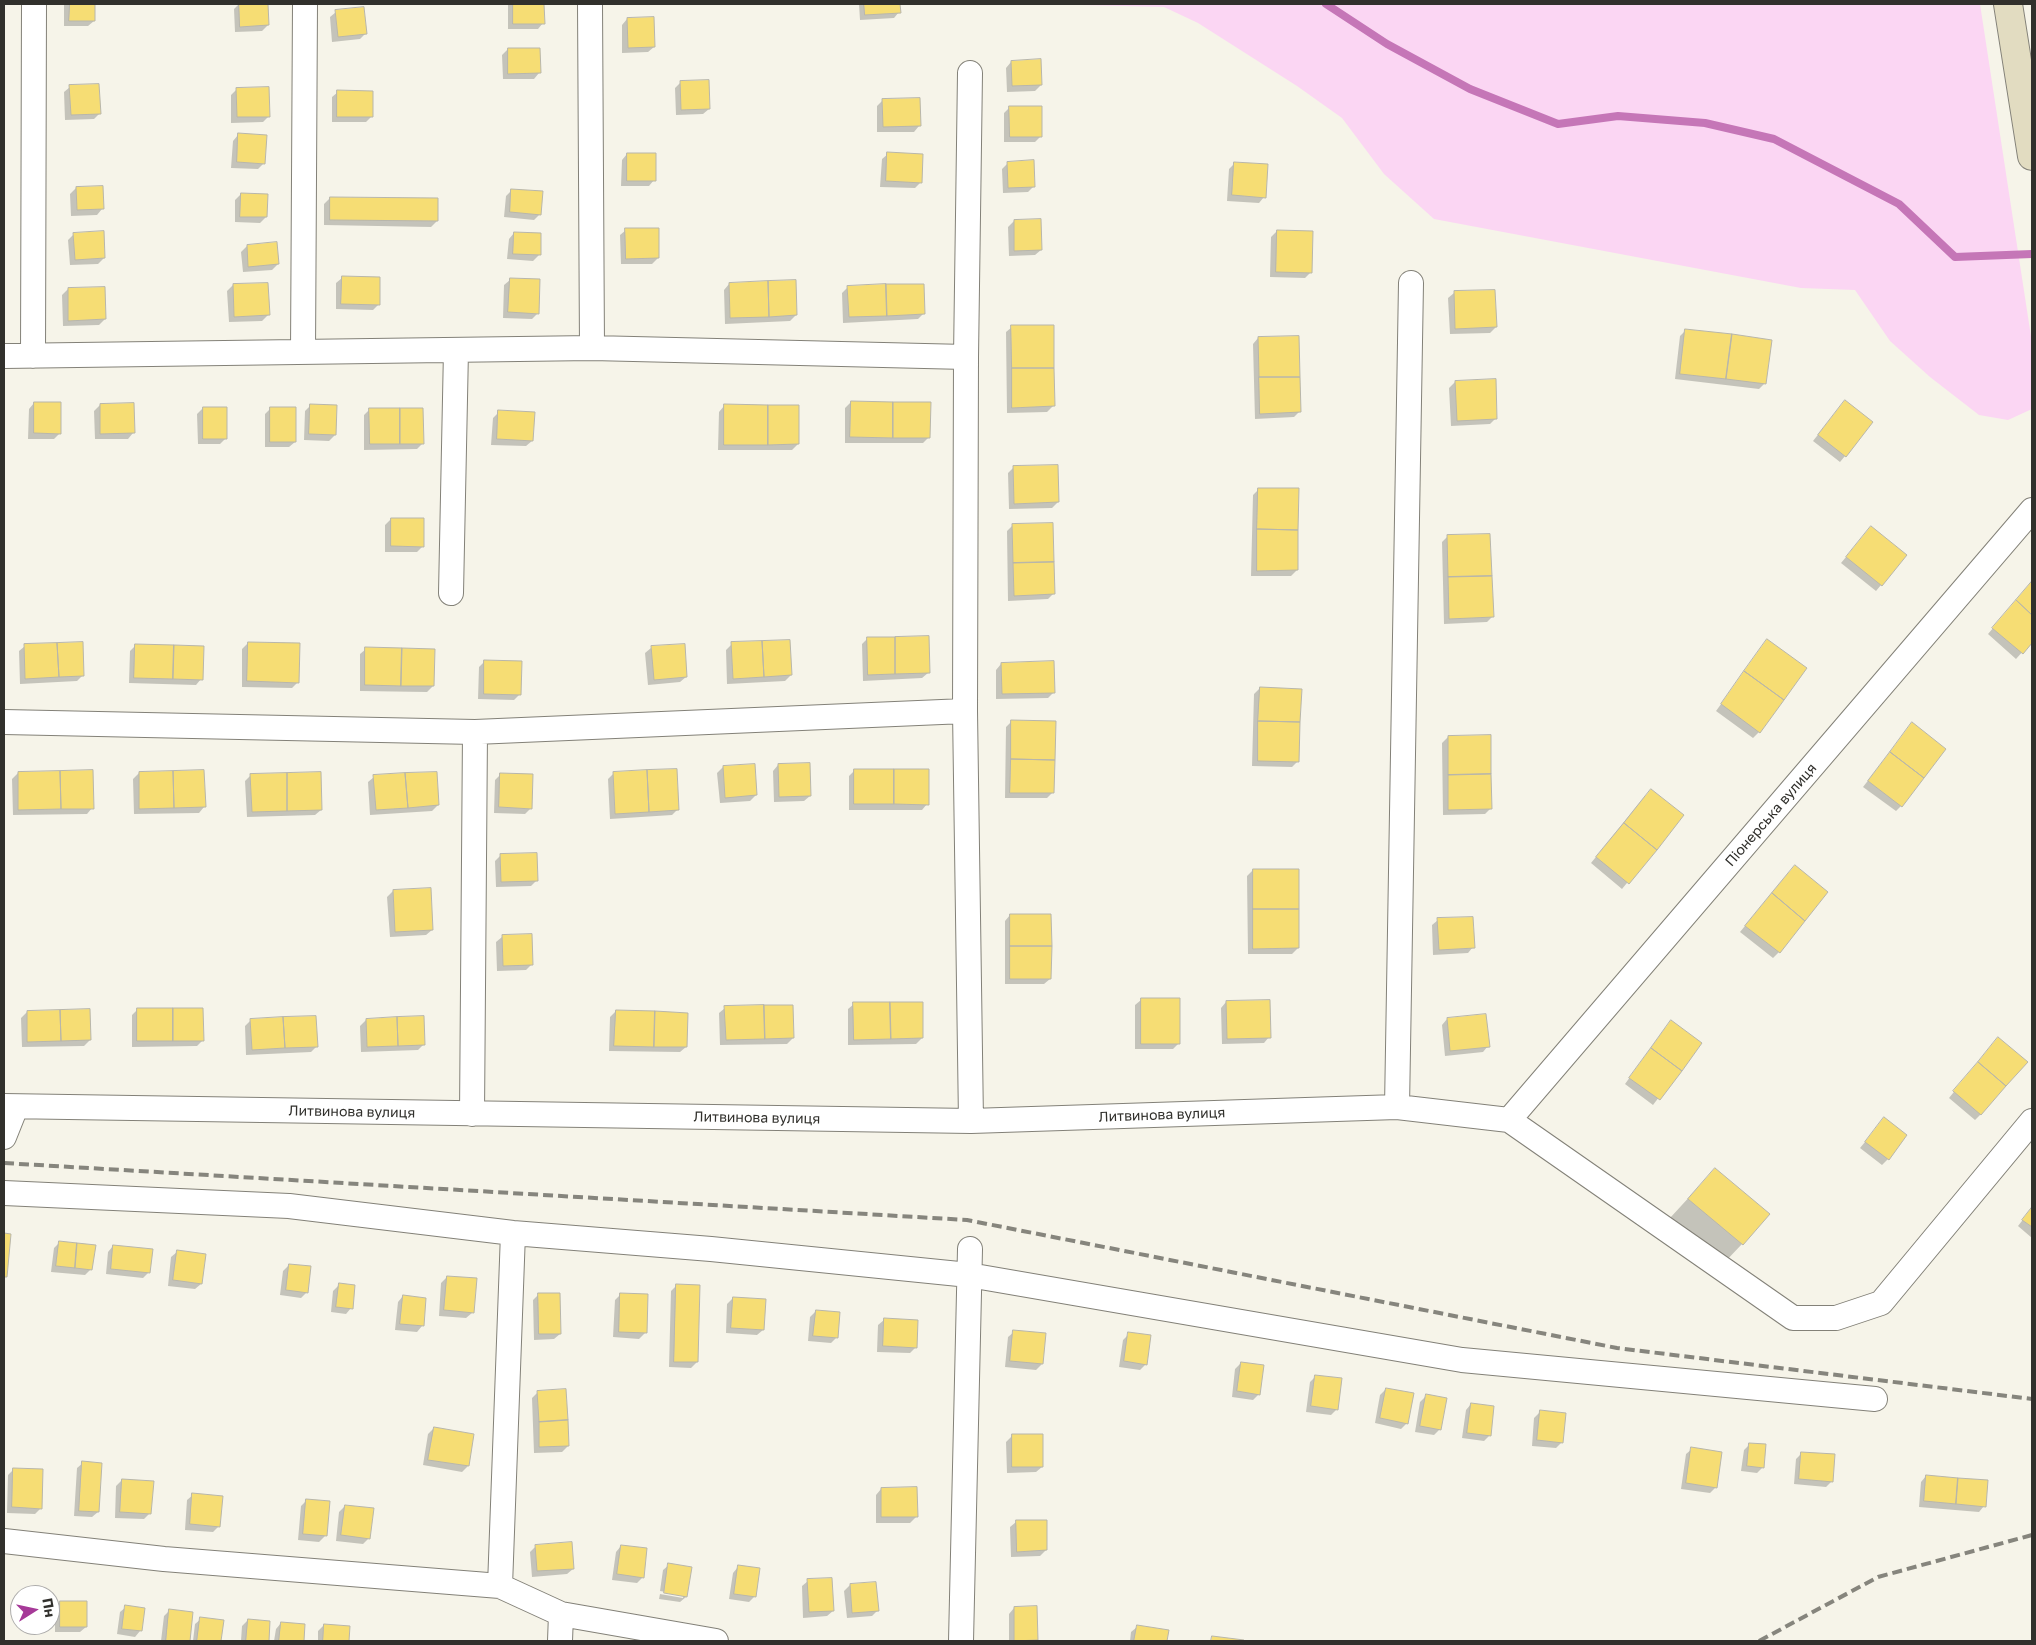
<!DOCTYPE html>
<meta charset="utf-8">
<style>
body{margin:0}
#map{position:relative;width:2036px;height:1645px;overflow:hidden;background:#f6f4e9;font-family:"Golos Text",sans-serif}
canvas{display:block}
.frame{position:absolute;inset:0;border:5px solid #31302c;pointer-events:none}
.north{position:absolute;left:10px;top:1585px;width:50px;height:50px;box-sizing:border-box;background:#fff;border:1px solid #adacab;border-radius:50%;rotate:80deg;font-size:14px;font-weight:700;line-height:20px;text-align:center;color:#31302c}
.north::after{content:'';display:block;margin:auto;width:18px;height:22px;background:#a63998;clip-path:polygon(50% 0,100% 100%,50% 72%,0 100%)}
</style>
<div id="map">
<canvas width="2036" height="1645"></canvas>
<div class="frame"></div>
<div class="north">Пн</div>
</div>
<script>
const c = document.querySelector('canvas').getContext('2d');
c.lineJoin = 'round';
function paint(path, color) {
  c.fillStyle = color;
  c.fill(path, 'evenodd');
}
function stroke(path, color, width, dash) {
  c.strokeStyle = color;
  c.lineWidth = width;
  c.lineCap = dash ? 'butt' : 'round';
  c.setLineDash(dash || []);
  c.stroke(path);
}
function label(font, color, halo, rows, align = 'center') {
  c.font = font + ' "Golos Text",sans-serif';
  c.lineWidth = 4;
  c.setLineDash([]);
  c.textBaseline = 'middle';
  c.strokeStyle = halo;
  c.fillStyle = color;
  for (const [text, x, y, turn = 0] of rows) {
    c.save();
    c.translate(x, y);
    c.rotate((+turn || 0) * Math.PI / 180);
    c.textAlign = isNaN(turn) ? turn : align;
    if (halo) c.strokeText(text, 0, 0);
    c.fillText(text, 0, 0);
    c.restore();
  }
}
const green = new Path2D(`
 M1040,4H1980L2032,343V409L2008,420L1979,415L1930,377L1890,341L1855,290L1801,288L1434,219L1384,174L1342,118L1297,86L1198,23L1164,7Z`);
const shadow = new Path2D(`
 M64,4H94V21L88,26H64Z
 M239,4H267L268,25L262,31L235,32L234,9Z
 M508,4H543V23L538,29H508Z
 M859,4H899V12L894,18L860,20Z
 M336,12L366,33L360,39L332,42L330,17Z
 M627,19L654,47L648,52L622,53V25Z
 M508,49L539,73L534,79H503L502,55Z
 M1011,62L1041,85L1035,91L1007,92L1006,68Z
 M681,82L709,109L703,114L676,115L675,88Z
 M70,87L100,113L94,119L65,120L64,92Z
 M237,89L269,116L263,122L231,123V95Z
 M338,92L371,117L366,122H332V97Z
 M883,100L919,126L914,132H877V106Z
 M1010,107L1041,136L1035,142H1004V113Z
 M238,135L264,163L258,169L231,168L233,141Z
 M627,154L654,180L649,186H621L622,160Z
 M888,154L920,183L915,188L880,187L882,159Z
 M1008,163L1034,186L1028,192L1003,193L1002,169Z
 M1235,163L1264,197L1259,203L1227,201L1229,169Z
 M76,188L102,209L97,215L71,216L70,194Z
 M512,190L540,214L534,220L504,217L506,196Z
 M241,194L266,217L260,223L235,222V200Z
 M330,198L437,221L431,227L324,225V204Z
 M1014,221L1041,250L1035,255L1009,256L1008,227Z
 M626,230L658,258L652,264H621L620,235Z
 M1277,231L1311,272L1305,278L1270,277L1271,237Z
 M514,233L539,255L533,261L507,259L509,239Z
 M74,234L104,258L98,264L70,265L68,240Z
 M247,246L278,264L272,270L243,272L241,252Z
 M342,278L379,304L373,310L336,309V283Z
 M510,280L538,313L532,319L503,318L504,285Z
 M729,284L796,315L790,321L725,324L724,290Z
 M233,285L268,315L262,321L229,322L227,291Z
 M848,287L924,313L918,319L843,323L842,293Z
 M68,289L105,319L99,325L63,326L62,295Z
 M1454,293L1496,327L1490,333L1450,334L1448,298Z
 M1012,327L1053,406L1047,412L1007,413L1006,332Z
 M1686,330L1765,383L1759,389L1675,379L1680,336Z
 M1258,338L1300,411L1294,417L1255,419L1253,344Z
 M1455,382L1496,418L1490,424L1451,426L1449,388Z
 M851,402L929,437L923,443H845V408Z
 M34,403L60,433L54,439H28L29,409Z
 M100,405L133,433L128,439H95L94,411Z
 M311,405L335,435L329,441L304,440L305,411Z
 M724,406L798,444L792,450H718L719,412Z
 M203,408L226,438L220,444H198L197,414Z
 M271,408L295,442L289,447H265V414Z
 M1839,408L1845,456L1840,462L1813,441Z
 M370,409L423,443L417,449L364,450V415Z
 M499,412L532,441L526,446L491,445L493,418Z
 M1014,467L1058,502L1052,508L1009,509L1008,473Z
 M1259,489L1297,570L1291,576H1251L1253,495Z
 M391,519L423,546L417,552H385V525Z
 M1013,525L1054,593L1048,599L1008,601L1007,531Z
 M1871,527L1881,585L1876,591L1841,563Z
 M1448,536L1492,617L1487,622L1444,624L1442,542Z
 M2032,582V641L2016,659L1988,634Z
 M867,639L928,673L922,678L863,681L862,644Z
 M1767,641L1759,732L1753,738L1716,711Z
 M248,643L298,682L292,688L242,687V649Z
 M732,644L791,675L785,681L727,684L726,650Z
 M136,645L201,679L196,685L129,683L130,651Z
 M25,646L83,675L77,681L20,684L19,651Z
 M651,648L686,677L680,682L648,685L645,653Z
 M366,649L433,686L427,692L360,691V654Z
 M485,661L520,694L514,700L478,699L479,667Z
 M1001,664L1054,692L1048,698L996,699V670Z
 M1260,688L1298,761L1292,767L1252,766L1254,694Z
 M1012,721L1053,792L1047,798H1005L1006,727Z
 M1912,724L1901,806L1896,811L1863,787Z
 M1448,737L1491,808L1485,814L1443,815L1442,743Z
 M778,765L810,796L804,801L774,802L773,771Z
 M723,767L756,795L750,801L720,803L717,773Z
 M855,770L927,804L922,810H849V776Z
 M18,773L92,808L87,814L13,815L12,779Z
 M139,773L204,807L199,813L134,814L133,779Z
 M614,773L678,809L672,815L610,819L608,779Z
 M501,774L531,808L525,814L494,813L495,780Z
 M251,775L321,810L315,815L247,817L245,781Z
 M374,777L438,805L432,811L370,815L368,782Z
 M1645,796L1683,815L1622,889L1591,863Z
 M501,855L537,880L531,886L496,887L495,861Z
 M1253,870L1298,948L1292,954H1248L1247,876Z
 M1789,872L1779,952L1773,958L1740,932Z
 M393,891L432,930L426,935L390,937L387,897Z
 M1010,915L1050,979L1044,984H1005V921Z
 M1438,920L1473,947L1468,953L1433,955L1432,925Z
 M502,937L532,964L526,970L497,971L496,942Z
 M1141,1000L1179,1043L1173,1049H1135V1005Z
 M1226,1002L1269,1037L1264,1043L1222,1044L1221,1008Z
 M854,1004L922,1038L916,1044L848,1045V1009Z
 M725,1008L793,1038L787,1044L720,1045L719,1013Z
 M138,1009L203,1040L197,1046L132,1047V1015Z
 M616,1011L686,1047L680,1052L609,1051L610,1017Z
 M27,1012L90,1040L84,1046L22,1047L21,1018Z
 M1447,1019L1488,1046L1483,1052L1445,1056L1442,1025Z
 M251,1020L317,1046L311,1052L246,1055L245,1026Z
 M366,1020L424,1044L418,1050L361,1052L360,1026Z
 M1666,1027L1700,1043L1653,1105L1625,1084Z
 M1992,1045L1981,1114L1975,1120L1949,1098Z
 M1884,1119L1888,1159L1882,1165L1860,1148Z
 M1715,1169L1742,1244L1724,1263L1670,1218Z
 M2032,1208V1238L2018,1226Z
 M60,1242L91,1269L85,1275L51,1272L54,1248Z
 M113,1246L149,1272L143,1278L106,1274L108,1252Z
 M177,1252L201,1284L195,1289L168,1286L171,1257Z
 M289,1265L307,1292L301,1298L280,1295L283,1271Z
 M447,1277L472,1313L466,1318L439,1316L441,1283Z
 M339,1285L351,1308L346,1314L331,1312L333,1291Z
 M677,1285L697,1362L691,1368L669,1367L671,1291Z
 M539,1294L560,1334L554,1339L534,1340L533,1300Z
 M621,1294L645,1333L639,1339L613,1337L615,1300Z
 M403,1296L425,1299L422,1326L417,1332L395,1330L398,1302Z
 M733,1298L763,1330L757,1335L726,1333L727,1304Z
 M816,1311L836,1338L831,1343L808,1341L810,1317Z
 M884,1320L916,1347L910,1353L877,1352L878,1325Z
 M1014,1332L1042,1364L1036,1370L1005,1367L1008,1337Z
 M1129,1334L1146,1364L1140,1370L1119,1367L1123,1340Z
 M1241,1363L1259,1394L1253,1400L1232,1397L1235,1369Z
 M1316,1376L1337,1409L1331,1415L1306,1412L1310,1382Z
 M1386,1389L1407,1423L1401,1429L1375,1423L1380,1395Z
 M538,1392L568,1446L562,1452L534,1453L532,1398Z
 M1426,1396L1440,1429L1434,1435L1415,1432L1420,1402Z
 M1471,1404L1490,1435L1484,1441L1462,1438L1466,1410Z
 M1540,1412L1562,1442L1556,1448L1532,1446L1534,1418Z
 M434,1428L473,1435L468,1466L462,1472L423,1465L428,1434Z
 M1012,1436L1042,1467L1036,1472L1007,1473L1006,1442Z
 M1750,1444L1763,1467L1757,1473L1741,1471L1744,1450Z
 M1692,1449L1716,1487L1710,1493L1681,1489L1686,1454Z
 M1802,1453L1832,1481L1826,1487L1794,1484L1796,1459Z
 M83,1463L98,1512L92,1517L74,1516L77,1468Z
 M14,1469L41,1508L35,1514L7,1513L8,1475Z
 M1926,1476L1984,1506L1979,1512L1919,1507L1921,1482Z
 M122,1480L150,1513L144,1519L115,1518L116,1486Z
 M881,1489L916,1517L910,1523H876V1495Z
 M193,1495L219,1526L213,1532L185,1530L187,1500Z
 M307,1500L325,1536L319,1542L298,1540L301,1506Z
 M345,1506L369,1538L363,1544L336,1541L339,1512Z
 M1016,1522L1046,1550L1040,1556L1011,1557L1010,1527Z
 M536,1546L573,1569L567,1574L532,1577L530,1552Z
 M621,1546L643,1577L637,1583L612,1580L616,1552Z
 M669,1565L686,1597L680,1602L659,1599L660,1594L683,1598V1595L660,1591L663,1570Z
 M738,1567L755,1596L749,1602L729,1599L733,1573Z
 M808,1581L833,1611L827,1616L803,1618L802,1586Z
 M875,1583L878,1610L872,1616L847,1618L844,1591L850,1585Z
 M61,1602L86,1627L80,1632H55V1608Z
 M126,1607L140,1631L135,1637L117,1634L120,1612Z
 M1014,1608L1036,1640L1035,1641H1009V1614Z
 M170,1610L192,1613L188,1641H161L164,1616Z
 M201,1619L222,1621L220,1641H193L195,1624Z
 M248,1620L269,1622L268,1641H241L242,1626Z
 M281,1623L304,1626L302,1641H274L276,1629Z
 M23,1625H44L41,1629L23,1628Z
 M324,1625L349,1627L348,1641H318V1631Z
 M1137,1627L1167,1631L1166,1641H1130L1131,1632Z`);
const stream = new Path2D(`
 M1326,4L1387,44L1470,89L1558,124L1618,116L1705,123L1774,139L1899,204L1955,257L2032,254`);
const building = new Path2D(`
 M70,4H95V21H69Z
 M239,4H268L269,25L240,27Z
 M513,4H544L545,24H513Z
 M864,4H900L901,13L865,15Z
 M364,7L367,34L338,37L335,10Z
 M654,17L655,47L628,48L627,18Z
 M508,48H540L541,73L508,74Z
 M1041,59L1042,85L1012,86L1011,61Z
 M709,80L710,109L681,110L680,81Z
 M99,84L101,114L71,115L69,85Z
 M269,87L270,117H237L236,88Z
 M337,90L373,91V117H337Z
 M920,98L921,126L883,127L882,99Z
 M1009,106H1042V137H1010Z
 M238,133L267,135L265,164L237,162Z
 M887,152L923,154L922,183L886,181Z
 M627,153H656V181H627Z
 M1034,160L1035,187L1008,188L1007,162Z
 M1234,162L1268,164L1266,198L1232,195Z
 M103,186L104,209L77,210L76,187Z
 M511,189L543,191L541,215L510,212Z
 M241,193L268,194L267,217H240Z
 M330,197L438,198V221L330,220Z
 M1041,219L1042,250L1014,251V220Z
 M625,228H659V258L626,259Z
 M1277,230L1313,231L1312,273L1276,272Z
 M104,231L105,258L75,260L73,233Z
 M514,232L541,233V255L513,254Z
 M277,242L279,264L248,267L247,245Z
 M342,276L380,277V305L341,304Z
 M510,278L540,279L539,314L508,312Z
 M796,280L797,315L769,317L768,281Z
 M768,281L769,317L730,318L729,283Z
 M268,283L270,315L234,317L233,284Z
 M886,284H924L925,314L887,316Z
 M886,284L887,316L849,317L847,286Z
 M105,287L106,319L68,321V288Z
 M1495,290L1497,327L1455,329L1454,291Z
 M1011,325H1054V368H1012Z
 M1685,329L1732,334L1726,379L1680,374Z
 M1732,334L1772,340L1766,384L1726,379Z
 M1299,336L1300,377H1259L1258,337Z
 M1012,368H1054L1055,406L1012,408Z
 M1259,377H1300L1301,412L1260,414Z
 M1496,379L1497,419L1457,421L1455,381Z
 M1845,400L1873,422L1846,457L1818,435Z
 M851,401L893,402V438L850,437Z
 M34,402H61V434L34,433Z
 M893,402H931L930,438H893Z
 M134,403L135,433L100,434V404Z
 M310,404L337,405L336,435L309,434Z
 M724,404L768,405V445H724Z
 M768,405H799V444L768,445Z
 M203,407H227V439H203Z
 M270,407H296V442H270Z
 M369,408H400V444H370Z
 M400,408H423L424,444H400Z
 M498,410L535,412L533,441L497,439Z
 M1058,465L1059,502L1014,504L1013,466Z
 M1258,488H1299L1298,530L1257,529Z
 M391,518H424V547L391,546Z
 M1053,523L1054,562L1013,563L1012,524Z
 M1871,526L1907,555L1882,586L1846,557Z
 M1257,529L1298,530V570L1257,571Z
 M1490,534L1492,576L1448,577L1447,535Z
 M1054,562L1055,594L1014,596L1013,563Z
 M1492,576L1494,617L1449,619L1448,577Z
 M2032,581V615L2016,600Z
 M2016,600L2032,615V643L2023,654L1992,628Z
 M929,636L930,673L895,674V637Z
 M867,637H895V674L868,675Z
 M1767,639L1807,668L1784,700L1744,671Z
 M790,640L792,675L764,677L762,641Z
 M762,641L764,677L733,679L731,642Z
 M83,642L84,676L59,677L57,643Z
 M248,642L300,643L299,683L247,681Z
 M57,643L59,677L25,679L24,644Z
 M135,644L174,645L173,679L134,678Z
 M685,644L687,677L654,680L651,646Z
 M174,645L204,646L203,680L173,679Z
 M365,647L402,648L401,686L365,685Z
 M402,648L435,649L434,686H401Z
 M484,660L522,661L521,695L484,694Z
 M1054,661L1055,693L1002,694L1001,663Z
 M1744,671L1784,700L1760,733L1721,704Z
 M1260,687L1302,689L1300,722L1258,721Z
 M1011,720L1056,721L1055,760L1011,759Z
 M1258,721L1300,722L1299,762L1258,761Z
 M1912,722L1946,749L1924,778L1890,752Z
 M1491,735V774L1448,775V736Z
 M1890,752L1924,778L1902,807L1868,781Z
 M1011,759L1055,760L1054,793H1010Z
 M810,763L811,796L779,797L778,764Z
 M755,764L757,795L725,798L723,766Z
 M677,769L679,810L649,812L647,770Z
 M854,769H894V804H854Z
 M894,769H929V805L894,804Z
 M93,770L94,809H61L60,771Z
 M204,770L206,807L174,808L173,771Z
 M647,770L649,812L615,814L613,772Z
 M60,771L61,809L18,810V772Z
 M173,771L174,808L139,809V772Z
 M321,772L322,810L287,811V773Z
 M437,772L439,805L408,808L405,773Z
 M287,773V811L252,812L250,774Z
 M405,773L408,808L376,810L373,775Z
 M500,773L533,774L532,809L499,807Z
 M1491,774L1492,809L1448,810V775Z
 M1651,789L1684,815L1657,850L1624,823Z
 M1624,823L1657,850L1629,884L1596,857Z
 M537,853L538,881L501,882L500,854Z
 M1795,865L1828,892L1805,921L1772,893Z
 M1253,869H1299V909H1253Z
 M431,888L433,930L395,932L393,890Z
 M1772,893L1805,921L1780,953L1745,926Z
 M1253,909H1299V948L1253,949Z
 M1010,914H1051L1052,946H1010Z
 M1473,917L1475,948L1439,950L1437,918Z
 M532,934L533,965L503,966L502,935Z
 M1010,946H1052L1051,979H1010Z
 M1141,998H1180V1044H1141Z
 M1270,1000L1271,1038L1227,1039L1226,1001Z
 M853,1002H890L891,1039L854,1040Z
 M890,1002H923V1038L891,1039Z
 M764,1005H793L794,1038L765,1039Z
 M764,1005L765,1039L726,1040L724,1006Z
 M137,1008H173V1041H137Z
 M173,1008H203L204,1041H173Z
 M90,1009L91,1040L61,1041L60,1010Z
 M60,1010L61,1041L27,1042V1011Z
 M616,1010L655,1011L654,1047L614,1046Z
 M655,1011L688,1013L687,1047H654Z
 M1486,1014L1490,1047L1450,1051L1447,1018Z
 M316,1016L318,1047L285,1048L283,1017Z
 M424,1016L425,1045L398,1046L397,1017Z
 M283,1017L285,1048L252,1050L250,1019Z
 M397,1017L398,1046L367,1047L366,1019Z
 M1671,1020L1702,1043L1682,1071L1651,1048Z
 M1998,1037L2028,1062L2006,1086L1978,1062Z
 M1651,1048L1682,1071L1660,1100L1629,1078Z
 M1978,1062L2006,1086L1981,1115L1953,1091Z
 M1884,1117L1907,1135L1889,1160L1865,1142Z
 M1715,1168L1770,1214L1743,1245L1688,1199Z
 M2032,1207V1227L2022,1220Z
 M4,1233L11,1234L7,1277H4Z
 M59,1241L77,1243L75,1268L56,1266Z
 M77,1243L96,1245L92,1270L75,1268Z
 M113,1245L153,1249L150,1273L111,1269Z
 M177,1250L206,1254L202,1284L173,1280Z
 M289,1264L311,1266L308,1293L286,1290Z
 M447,1276L477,1278L474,1313L444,1310Z
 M339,1283L355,1285L353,1309L336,1307Z
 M676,1284L700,1285L698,1362H674Z
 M538,1293H560L561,1334H539Z
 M620,1293L648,1294L647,1333L619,1332Z
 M403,1295L426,1298L424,1326L400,1324Z
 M733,1297L766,1299L764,1330L731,1328Z
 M816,1310L840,1312L838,1338L813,1336Z
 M884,1318L918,1320L917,1348L883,1346Z
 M1013,1330L1046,1333L1043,1364L1010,1361Z
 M1128,1332L1151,1335L1147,1365L1124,1361Z
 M1241,1362L1264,1365L1260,1395L1237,1391Z
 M1315,1375L1342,1378L1338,1410L1311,1406Z
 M1386,1388L1414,1393L1408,1424L1380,1418Z
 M566,1389L568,1420L539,1422L537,1391Z
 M1426,1394L1447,1398L1441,1430L1420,1426Z
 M1471,1403L1494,1406L1491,1436L1467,1433Z
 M1540,1410L1566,1413L1563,1443L1537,1440Z
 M568,1420L569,1446L539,1447V1422Z
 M434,1427L474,1434L469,1466L428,1460Z
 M1012,1434H1043V1467H1012Z
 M1749,1443L1766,1444L1764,1468L1747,1466Z
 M1691,1447L1722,1452L1717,1488L1686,1483Z
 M1801,1452L1835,1454L1833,1482L1799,1479Z
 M82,1461L102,1463L99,1512L79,1511Z
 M13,1468L43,1469L42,1509L12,1507Z
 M1926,1475L1958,1478L1956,1504L1924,1501Z
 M1958,1478L1988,1480L1986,1507L1956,1504Z
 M122,1479L154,1481L151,1514L120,1512Z
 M917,1487L918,1517H881V1488Z
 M192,1493L223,1496L220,1527L190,1524Z
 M306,1499L330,1501L327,1536L303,1534Z
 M345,1505L374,1508L370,1539L341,1535Z
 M1016,1520H1047V1550L1017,1552Z
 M572,1542L574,1569L537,1571L535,1545Z
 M621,1545L647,1548L644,1578L617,1574Z
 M668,1563L692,1567L687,1597L664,1593Z
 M738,1565L760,1568L756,1597L734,1594Z
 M832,1578L834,1611L809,1612L807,1579Z
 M876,1582L879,1611L852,1613L850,1584Z
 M60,1601H87V1627H60Z
 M125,1605L145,1608L142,1631L122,1629Z
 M1037,1606L1038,1640L1014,1641V1607Z
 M169,1609L193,1612L190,1641H166Z
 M200,1617L224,1620L221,1641H197Z
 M248,1619L270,1621L269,1641H246Z
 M281,1622L305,1624L304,1641H279Z
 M324,1624L350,1626L349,1641H323Z
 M1137,1625L1169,1630L1167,1641H1134Z
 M1212,1636L1244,1640V1641H1211Z`);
const street = new Path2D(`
 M590,4L592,348
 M970,73L966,357L965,711L971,1121
 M303,351L305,4
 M4,356L592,348L966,357
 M33,356L34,4
 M451,593L456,350
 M4,722L475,732L965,711
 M4,1106L971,1121L1397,1107L1509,1120L1793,1318H1836L1881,1303L2032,1121
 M1397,1107L1411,283
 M472,1114L475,732
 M1509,1120L2032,510
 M4,1137L16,1107
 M4,1193L289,1206L513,1233L711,1249L969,1275L1462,1360L1875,1399
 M4,1541L164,1559L500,1586L561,1614L716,1641
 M500,1586L513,1233
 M560,1641L561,1614
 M961,1641L970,1249`);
const secondary = new Path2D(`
 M2008,4L2032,156`);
const rail = new Path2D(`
 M4,1163L967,1220L1617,1348L2032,1399
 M1759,1641L1878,1577L2032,1535`);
const streetNames = [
 ["Піонерська вулиця",1771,815,-49],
 ["Литвинова вулиця",352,1112,1],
 ["Литвинова вулиця",1162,1115,-2],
 ["Литвинова вулиця",757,1118,1]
];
paint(green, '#fbd6f3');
paint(shadow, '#0003');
stroke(stream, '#c576b7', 8);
paint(building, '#f6dd74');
stroke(building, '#b8b6ab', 1);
stroke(street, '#838178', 26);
stroke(secondary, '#838178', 30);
stroke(street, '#fff', 24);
stroke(secondary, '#e2dcc1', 28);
stroke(rail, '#86857d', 4, [10, 5]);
label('14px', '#31302c', '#fff', streetNames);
</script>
